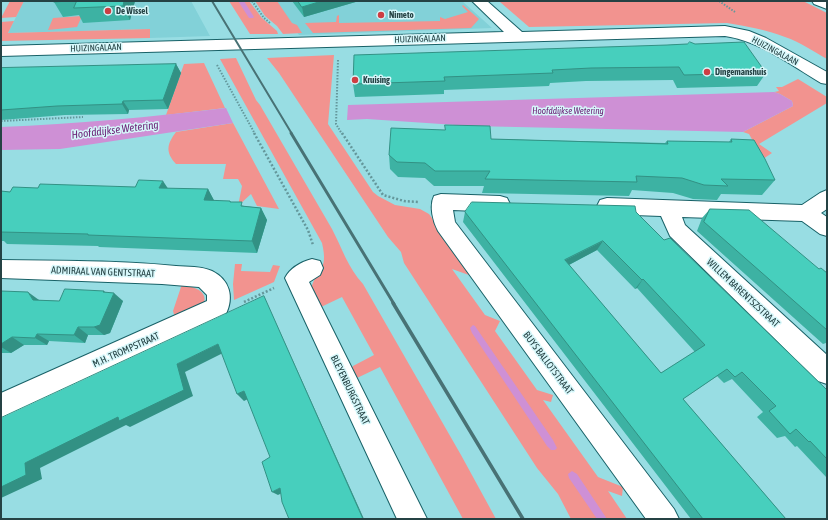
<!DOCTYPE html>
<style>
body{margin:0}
#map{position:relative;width:828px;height:520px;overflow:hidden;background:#98dde3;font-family:"Asap Condensed",sans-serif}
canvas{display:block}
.frame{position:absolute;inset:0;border:2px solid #254244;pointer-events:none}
</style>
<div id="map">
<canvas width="828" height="520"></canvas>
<div class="frame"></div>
</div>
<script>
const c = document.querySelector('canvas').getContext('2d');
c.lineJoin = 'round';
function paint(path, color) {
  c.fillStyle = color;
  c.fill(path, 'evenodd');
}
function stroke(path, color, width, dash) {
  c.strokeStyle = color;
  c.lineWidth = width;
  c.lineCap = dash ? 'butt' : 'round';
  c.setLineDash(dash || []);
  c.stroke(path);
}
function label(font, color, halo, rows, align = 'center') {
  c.font = font + ' "Asap Condensed",sans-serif';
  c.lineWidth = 3;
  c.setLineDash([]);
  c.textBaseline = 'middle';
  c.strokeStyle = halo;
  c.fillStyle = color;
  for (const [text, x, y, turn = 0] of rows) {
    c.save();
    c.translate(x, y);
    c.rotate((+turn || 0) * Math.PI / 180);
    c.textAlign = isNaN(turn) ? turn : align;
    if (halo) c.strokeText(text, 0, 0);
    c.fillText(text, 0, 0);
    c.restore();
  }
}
const built = new Path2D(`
 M24,1H191L210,36L150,38V29L8,33Z
 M274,1H462L492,28L299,35Z`);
const green = new Path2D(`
 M10,1H24L16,17L1,18Z
 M229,1H249L262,18L277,31L278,34H250Z
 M255,1H277L292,23L297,25L302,33L283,34L277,26L265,16Z
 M502,1H803L827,13V59C814,52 800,42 785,37C767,30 746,26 727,23L529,27L500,2Z
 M463,5L479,19L471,28L313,33L305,23L336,22L337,16L339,15V23L440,21V17L445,19L468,12L462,6Z
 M82,16L77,27L48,30L53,18Z
 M14,21L8,33L150,29V38L1,41V22Z
 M334,55L328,124L373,192L378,196L395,205L420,209L429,214L452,245L480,279L452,269L485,315L500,321L495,331L537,390L553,395L551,402L543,400L598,477L623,487L622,496L608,491L627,519H571L558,494L537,468L404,263L401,252L388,237L279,73L267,58Z
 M236,58L256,100L260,105L332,229C342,248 348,268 363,284L461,455L496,519H463L380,367L357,378L351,369L353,366L374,355L342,297L321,307L311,290C316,267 329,273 322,243L220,59Z
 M204,63L225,108L166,115L184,64Z
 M798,79L827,97V103L759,144L772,153L763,159L749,134L743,132L793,106L792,101L780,94L774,92L779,91L776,87H782Z
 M233,123L279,209L257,206L251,194L238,206L242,186L238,179H223L226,164H176C165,152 167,144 176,132Z
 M235,264H242L241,271L270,272L273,265L280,266L274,282L234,300L233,284Z
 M182,284C192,287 208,290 204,303L176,321L173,311Z`);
const water = new Path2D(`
 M774,92L780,94L792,101L793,106L743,132L471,126L367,119L347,120L348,105Z
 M226,108L233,123L60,149L1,150V127C76,124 151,117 226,108Z
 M473,325L475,326L553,440L557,448L555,450H551L547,446L472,333L470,328Z
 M572,471L577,474L607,519H597L569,478L568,474Z`);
const stream = new Path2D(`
 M238,1H244L254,17L253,18H249Z`);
const pathFar1 = new Path2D(`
 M252,1L264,18L270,23
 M719,1L735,12
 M338,60L336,124L342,134
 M217,65L255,134
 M1,121L83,117`);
const path = new Path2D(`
 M254,133L308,230L313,245
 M342,133L383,195L404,201L418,202
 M244,302L274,288`);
const street = new Path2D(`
 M472,1H487L522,32L725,26L749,31L766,38L827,72V84L821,83C791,65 760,41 725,36L1,56V46L504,32Z
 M827,190V209L821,213L827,217V236L820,234L802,221L682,217L685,225L827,355V384L818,381L670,236L661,216L607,214L600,212L597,206L600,200L607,198L802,205L820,193Z
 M441,194L500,196L507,198L510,204L507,210L500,212L453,210L455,222L674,509L679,519H646L438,231C433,222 429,206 434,196Z
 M312,259L320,261L323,268L320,275L309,282L427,519H397L285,278C290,268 301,262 312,259Z
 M1,260C59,261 118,260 176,266C187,267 202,266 212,271C230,280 234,297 226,314L1,420V393L207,301V295L199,287L162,284L1,278Z`);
const primary = new Path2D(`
 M812,1H827V9L814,4Z`);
const railFar2 = new Path2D(`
 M212,1L292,134`);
const railFar1 = new Path2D(`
 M291,133L394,304`);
const rail = new Path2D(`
 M393,303L523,519`);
const wall = new Path2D(`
 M54,1H135L130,20L83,23L79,15L63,17L54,2Z
 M292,1H359L304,17Z
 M687,44L766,73L757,86L677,88L673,80L586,81L550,83L549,86L444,90V94L355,97L353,84L667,45Z
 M176,64L181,73L168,109L129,110L128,114L65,115L1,120V68Z
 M491,139L665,143L667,141L729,142L731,139L775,180L762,195L721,194L717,200L693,199L673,193L632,190L629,196L482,193L484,186H434L425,178L398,177L390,169L389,155Z
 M38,188L208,189L214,201H230L231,202L244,206L261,208L267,220L257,253L99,247L98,246L7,244L4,241H1V191L10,192Z
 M710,209L819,269L827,273V344L826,343L823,344L697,231L702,218Z
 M465,212H636L664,240L827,390V478L797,446L795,447L785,436L777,438L757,417L763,412L732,379L724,383L717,376L683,399L786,519H691L463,222ZM597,250L635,289L637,288L695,352L661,373L569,265Z
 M1,291L39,300L59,301L106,292L123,301L110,333L104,335H88L85,343L49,341L47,345H24L11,353H1Z`);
const shadedWall = new Path2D(`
 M124,1H135L130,20L123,6Z
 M322,1H359L304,17L302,7Z
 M176,64L181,73L168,109L163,100Z
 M123,101L129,110L128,114L122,104Z
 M163,181L171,193L159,188Z
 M208,189L215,202L204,200Z
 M261,208L267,220L257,253L252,241Z
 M603,241L597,250L561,269L565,260Z
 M643,279L637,288L635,289L642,280Z
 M104,291L112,298L114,293L123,301L110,333L104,335L94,327L103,292Z
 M28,292L39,300H33Z
 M264,296L268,305L364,519H363Z
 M78,327L88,335L85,343L74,335Z
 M37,334L49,341L47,345L35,338Z
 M12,337L24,345L11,353L1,347V344Z
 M218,344L225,352L185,372L193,396L130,427L126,425L40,468L42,479L1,498V487L25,463L177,364Z
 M244,391L250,398L244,401L237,394Z
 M280,488L286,491L278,495L272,492Z`);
const building = new Path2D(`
 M54,1H69L54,2Z
 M77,1H124L123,6L74,8Z
 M298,1H322L302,7Z
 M690,42L695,44L744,42L766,73L684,75L679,67L591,68L552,70L553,73L444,77L445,81L353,84L354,55L667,45L687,44Z
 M176,64L163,100L123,101L122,104L57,106L1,110V68Z
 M445,125L490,126L491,139L668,144L667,141L732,142L731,139L754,140L765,159L775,180L721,179L728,186L704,185L682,178L636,176L637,182L485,179L490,171H435L425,163L397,162L389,155L391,128L445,130Z
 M139,180L163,181L159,188L208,189L204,200L230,201V202H242L241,206L261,208L252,241L88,235V234L1,232V191L10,192L13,187L38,188L40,184L135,187Z
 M472,202L635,206L636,212L664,240L670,238L827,390V459L810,441L809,442L796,429L790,434L769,411L776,406L742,372L735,377L727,369L683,399L786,519H703L465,212ZM603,241L642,280L643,279L705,345L661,373L565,260Z
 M710,209L749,210L819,269L821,268L827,273V330L704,222Z
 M65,289L104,291L103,292L114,293L100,325L94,327H78L74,335L37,334L35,338L12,337L1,344V291L28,292L33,300L59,301Z
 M264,296L363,519H289L282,502L280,488L272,492L262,462L270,457L244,391L237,394L218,344L177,364L184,390L119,421L118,417L25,463L26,475L1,487V418Z`);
const markers = [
 [108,11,4,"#cd3e43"],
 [381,15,4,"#cd3e43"],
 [707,72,4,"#cd3e43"],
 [355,80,4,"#cd3e43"]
];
const farPoinames = [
 ["De Wissel",116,11],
 ["Nimeto",389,15],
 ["Dingemanshuis",715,72],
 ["Kruising",363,80]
];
const farStreetnames = [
 ["HUIZINGALAAN",420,39,-2],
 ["HUIZINGALAAN",96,48,-2],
 ["HUIZINGALAAN",775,51,28]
];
const farWaternames = [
 ["Hoofddijkse Wetering",568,111]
];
const streetNames = [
 ["ADMIRAAL VAN GENTSTRAAT",103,272,2],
 ["WILLEM BARENTSZSTRAAT",743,293,43],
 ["M.H. TROMPSTRAAT",126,350,-24],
 ["BUYS BALLOTSTRAAT",548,363,53],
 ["BLEYENBURGSTRAAT",350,390,64]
];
const waterNames = [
 ["Hoofddijkse Wetering",115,130,-7]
];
paint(built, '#82d1d8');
paint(green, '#f2938f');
paint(water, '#ce90d5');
paint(stream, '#ce90d5');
stroke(street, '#186167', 2);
stroke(primary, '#186167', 2);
stroke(pathFar1, '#64979b', 2, [1.5, 1.5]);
stroke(path, '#64979b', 2.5, [2, 2]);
paint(street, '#fff');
paint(primary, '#fff');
stroke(railFar2, '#487275', 2);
stroke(railFar1, '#487275', 3);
stroke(rail, '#487275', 3.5);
paint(wall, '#3db2a3');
paint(shadedWall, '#329184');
paint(building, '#47cfbd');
stroke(building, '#329184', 1);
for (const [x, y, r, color] of markers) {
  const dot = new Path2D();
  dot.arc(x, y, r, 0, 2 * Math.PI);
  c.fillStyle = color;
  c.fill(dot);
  stroke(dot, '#d6f7fa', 1.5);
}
label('bold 9px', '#254244', '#d6f7fa', farPoinames, 'left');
label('9px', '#254244', '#d6f7fa', farStreetnames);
label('italic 9px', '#6c2276', '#d6f7fa', farWaternames);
label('10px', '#254244', '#d6f7fa', streetNames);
label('italic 11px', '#6c2276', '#d6f7fa', waterNames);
</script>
